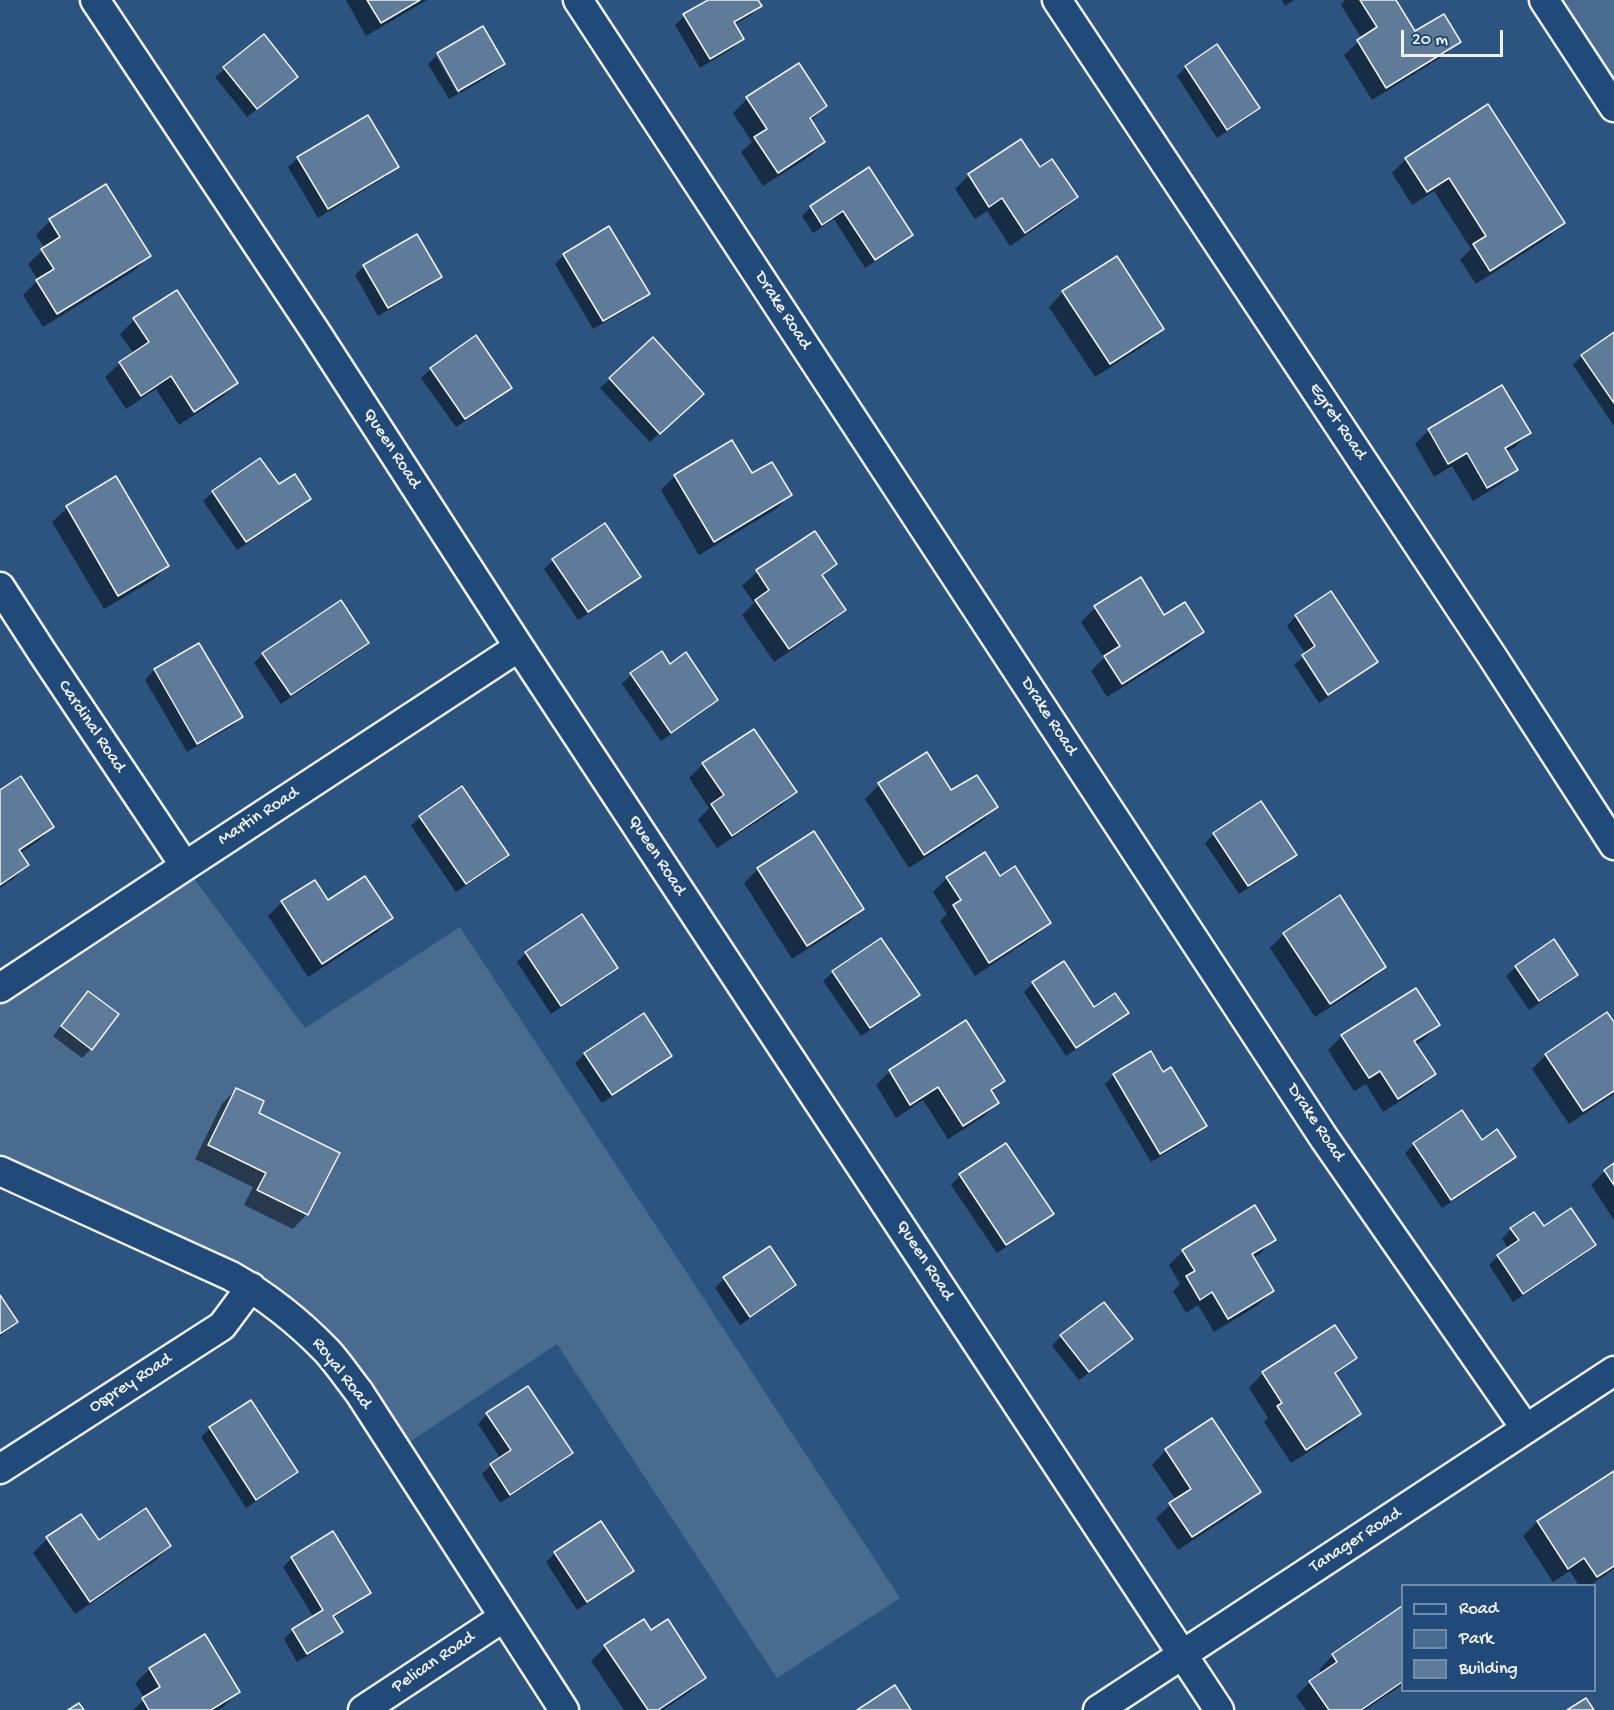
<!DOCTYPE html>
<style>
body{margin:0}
#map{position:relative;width:1614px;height:1710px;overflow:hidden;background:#2c5481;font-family:"Gochi Hand",sans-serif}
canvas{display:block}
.legend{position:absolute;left:1401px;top:1584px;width:195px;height:108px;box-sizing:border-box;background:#1f4a7a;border:2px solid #748da6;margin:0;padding:8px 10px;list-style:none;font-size:18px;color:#f4f1e8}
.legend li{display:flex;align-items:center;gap:12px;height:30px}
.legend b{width:30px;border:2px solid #748da6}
.scale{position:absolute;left:1401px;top:30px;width:102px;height:27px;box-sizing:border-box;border:3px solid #f4f1e8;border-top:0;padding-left:8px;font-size:18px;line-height:21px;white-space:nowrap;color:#f4f1e8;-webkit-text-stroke:4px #1f4a7a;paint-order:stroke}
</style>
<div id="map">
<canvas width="1614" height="1710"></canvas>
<ul class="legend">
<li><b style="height:8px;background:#1f4a7a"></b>Road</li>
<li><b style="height:16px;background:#496b90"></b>Park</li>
<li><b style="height:16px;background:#5e7b9a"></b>Building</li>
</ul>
<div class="scale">20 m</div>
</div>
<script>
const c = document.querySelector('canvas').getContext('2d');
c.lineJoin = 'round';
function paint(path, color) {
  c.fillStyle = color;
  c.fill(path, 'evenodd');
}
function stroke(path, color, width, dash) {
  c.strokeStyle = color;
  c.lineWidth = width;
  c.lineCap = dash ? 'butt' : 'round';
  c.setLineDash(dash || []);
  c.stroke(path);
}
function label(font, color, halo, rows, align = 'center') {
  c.font = font + ' "Gochi Hand",sans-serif';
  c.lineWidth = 4.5;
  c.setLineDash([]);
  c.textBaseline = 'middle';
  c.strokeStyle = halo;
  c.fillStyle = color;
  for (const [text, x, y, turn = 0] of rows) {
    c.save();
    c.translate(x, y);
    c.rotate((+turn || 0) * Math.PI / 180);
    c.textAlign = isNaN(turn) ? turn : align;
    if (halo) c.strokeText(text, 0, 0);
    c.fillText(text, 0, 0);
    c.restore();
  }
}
const green = new Path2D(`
 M1562,0H1614V79Z
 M181,861L305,1028L460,927L900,1598L777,1678L557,1344L402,1447L255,1297L0,1178V989Z`);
const shadow = new Path2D(`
 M346,0H427L366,36Z
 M711,0H757L760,6L751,15L734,25L742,39L733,48L700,68L675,25L684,16Z
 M1282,0H1294L1285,6Z
 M1345,0H1395L1415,33L1459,41L1445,55L1372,100L1344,55L1362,39L1341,5Z
 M483,28L504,64L494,73L461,93L439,55H437Z
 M263,37L286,86L247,117L215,77Z
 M436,56L458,94L449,99L428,64Z
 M799,65L826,106L810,121L824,142L810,156L763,186L741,152L752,142L733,113L747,99Z
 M1186,67L1258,108L1249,117L1217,138L1177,76Z
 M1021,141L1039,169L1076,197L1062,211L1010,246L987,211L975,219L955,189L969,175Z
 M298,158L397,167L387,176L318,218L288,167Z
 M1406,159L1563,223L1549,237L1476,284L1460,260L1471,249L1434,191L1412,205L1392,173Z
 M868,169L911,234L902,244L865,268L834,219L813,233L802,216L811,207Z
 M50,221L149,256L135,270L43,327L23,295L38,280L28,264L45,248L36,235Z
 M564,255L648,293L638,303L593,329L555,264Z
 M364,266L440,276L430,286L378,316L355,275Z
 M1063,292L1162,329L1148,343L1095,377L1049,307Z
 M134,320L236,383L222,397L179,425L156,389L126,409L105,377L120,363L134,354L120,334Z
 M1614,334V426L1573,365L1582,356Z
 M653,340L693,403L650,442L600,388Z
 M431,369L510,387L501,397L456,427L421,378Z
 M1429,430L1529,433L1515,447L1506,452L1516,469L1502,483L1473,501L1452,466L1434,477L1415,444Z
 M751,475L790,495L776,509L699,555L661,490L675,476Z
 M116,478L167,566L153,580L104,609L52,522L67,508Z
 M278,486L309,498L300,508L237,550L203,501L213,492Z
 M814,533L835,564L822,577L844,610L830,624L774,662L742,615L754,603L742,586L757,572Z
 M553,560L639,577L630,586L578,620L544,569Z
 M1095,608L1164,617L1202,632L1188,646L1107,697L1091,671L1104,658L1081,622Z
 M1296,616L1376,662L1366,671L1319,703L1294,665L1306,654L1287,626Z
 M367,643L358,652L281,704L254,663L263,654Z
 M199,645L241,717L232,726L187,752L145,680L154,670Z
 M661,654L670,666L716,700L707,709L661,741L622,684L631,675Z
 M926,754L951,792L996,807L982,821L909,868L865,799L879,785Z
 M703,764L795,792L781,806L717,848L698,820L709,808L689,778Z
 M0,791L52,827L38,841L19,854L27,865L13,879L0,888Z
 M1261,803L1295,854L1286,864L1239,894L1205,843L1214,834Z
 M420,817L508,854L498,864L456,892L411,826Z
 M813,833L862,909L848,923L792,959L744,883L758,869Z
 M947,878H1000L1049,922L1035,936L975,976L940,921L947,914L933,892Z
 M1339,897L1384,967L1370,981L1315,1017L1270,948L1284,934Z
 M282,902L328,903L391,918L377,932L308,977L268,916Z
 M881,940L918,995L909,1004L861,1036L823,981L833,972Z
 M1554,942L1576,975L1567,984L1529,1010L1506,976L1516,967Z
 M526,953L616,968L607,977L551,1014L517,962Z
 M1033,983L1094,1009L1127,1012L1118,1022L1066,1056L1024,992Z
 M88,993L91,1049L82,1058L53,1036L79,1002Z
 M644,1015L670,1055L661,1065L602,1103L575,1063L585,1054Z
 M1438,1025L1424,1039L1415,1045L1434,1074L1420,1088L1383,1112L1366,1084L1354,1091L1328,1050L1342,1036Z
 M1614,1025V1094L1569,1124L1532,1069L1546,1055Z
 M890,1071L1003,1081L991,1093L997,1103L983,1117L948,1139L923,1100L896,1118L876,1085Z
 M1163,1074L1205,1126L1196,1135L1151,1162L1105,1084L1114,1075Z
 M236,1089L257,1113L307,1214L293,1229L244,1205L253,1187L195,1159L222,1104Z
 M1482,1142L1514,1157L1505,1166L1442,1208L1405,1153L1414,1144Z
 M1614,1165V1220L1591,1185L1605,1171Z
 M960,1175L1052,1214L1042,1223L997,1253L951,1185Z
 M1511,1229L1594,1245L1585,1254L1513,1302L1489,1265L1498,1256L1509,1249L1502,1239Z
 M1274,1239L1260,1254L1253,1258L1273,1291L1258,1305L1214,1332L1198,1305L1186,1313L1173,1291L1180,1284L1169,1265L1183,1251Z
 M770,1248L794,1285L785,1294L740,1325L715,1288L724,1279Z
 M0,1297L16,1322L0,1337Z
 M1334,1327L1355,1358L1335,1376L1359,1413L1345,1428L1291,1463L1264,1422L1268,1418L1249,1388L1263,1373Z
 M1061,1336L1131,1339L1122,1348L1079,1380L1052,1346Z
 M487,1414L571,1453L562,1462L500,1503L482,1474L491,1465L501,1459L478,1424Z
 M210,1428L296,1472L286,1481L246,1508L201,1437Z
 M1166,1450L1259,1492L1245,1506L1178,1550L1156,1518L1176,1500L1152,1465Z
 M1614,1473V1569L1589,1586H1579L1570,1571L1553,1582L1523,1536L1537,1522Z
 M47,1539L99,1542L170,1546L156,1560L75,1614L33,1553Z
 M555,1553L632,1571L623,1580L577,1610L546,1562Z
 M292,1558L369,1593L359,1602L333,1618L341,1632L332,1641L297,1662L284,1639L293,1630L314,1618L283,1567Z
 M1402,1608V1685L1365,1710H1306L1296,1696L1310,1682L1322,1674L1319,1670L1333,1655Z
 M651,1632L704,1677L690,1692L663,1710H624L591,1661L605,1647Z
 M204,1636L238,1692L224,1706L218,1710H133L145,1699L135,1683L150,1669Z`);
const building = new Path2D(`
 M367,0H420L381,23Z
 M708,0H758L762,6L734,22L744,39L710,59L683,14Z
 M1360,0H1396L1415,31L1444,14L1461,42L1386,88L1357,40L1377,27Z
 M483,26L505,64L458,91L437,53Z
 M264,34L298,77L257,109L223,67Z
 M1217,44L1260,108L1227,130L1185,66Z
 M799,63L827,106L810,118L825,142L778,173L754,137L767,129L746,97Z
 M1488,104L1565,223L1490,271L1473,244L1486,236L1449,178L1427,192L1405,158Z
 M368,115L399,167L328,209L297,157Z
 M1021,139L1040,167L1052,159L1078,197L1025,233L1002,198L989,207L968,174Z
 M869,167L913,235L875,260L843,211L822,225L810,206Z
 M106,184L151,256L57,314L36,280L54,269L41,249L60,237L49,219Z
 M609,226L650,294L603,321L563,254Z
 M417,234L442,277L388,308L363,265Z
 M1117,256L1164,329L1110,364L1062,291Z
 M177,290L238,383L194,412L171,376L141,396L119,362L149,342L133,318Z
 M1614,332V403L1581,355Z
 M476,335L512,388L465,419L430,368Z
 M653,337L704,394L660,434L609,378Z
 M1502,385L1531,433L1505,448L1518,470L1487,488L1467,453L1448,464L1428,429Z
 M732,440L752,473L772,462L792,495L714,542L674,475Z
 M260,458L279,484L295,474L311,499L246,542L212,491Z
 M116,476L169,566L118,596L66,506Z
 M605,523L641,577L588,612L552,559Z
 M815,531L837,564L822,575L846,610L789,649L755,600L769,590L756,570Z
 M1141,577L1164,615L1185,602L1204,632L1122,684L1104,656L1120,646L1094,606Z
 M1331,591L1378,662L1328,695L1302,655L1315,646L1295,615Z
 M341,600L369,643L291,695L262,653Z
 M199,643L243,717L197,744L154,669Z
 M662,651L670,664L686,652L718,700L671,733L630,673Z
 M754,729L797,792L732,836L711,804L724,795L702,763Z
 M927,752L951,790L977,775L998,807L924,855L878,783Z
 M21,776L54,827L19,850L29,865L0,885V790Z
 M462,786L509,855L466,884L419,816Z
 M1261,801L1297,855L1248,886L1213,833Z
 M814,831L864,909L807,946L757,868Z
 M985,852L1000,876L1015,866L1051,923L989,963L953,905L961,900L946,877Z
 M365,876L393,918L322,964L281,901L315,880L328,900Z
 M1340,895L1386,967L1330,1004L1283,933Z
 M582,914L618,968L561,1006L525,952Z
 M881,938L920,995L870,1028L832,971Z
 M1554,939L1578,975L1539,1001L1515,966Z
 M1064,961L1094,1007L1115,993L1129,1013L1076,1048L1032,982Z
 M1416,988L1440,1025L1414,1041L1436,1074L1398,1099L1380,1071L1369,1078L1341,1035Z
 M88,991L119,1014L92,1050L61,1026Z
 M1607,1012L1614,1022V1091L1583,1111L1545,1054Z
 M644,1013L672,1056L612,1095L584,1053Z
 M966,1020L1005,1081L991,1090L999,1103L963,1126L938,1087L910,1105L889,1070Z
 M1151,1051L1163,1072L1171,1067L1207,1126L1160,1154L1113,1074Z
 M236,1088L264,1101L259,1113L340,1153L308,1215L257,1190L266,1173L208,1145Z
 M1462,1110L1482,1140L1497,1129L1516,1157L1451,1200L1413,1143Z
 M1006,1143L1054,1214L1006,1245L959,1174Z
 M1614,1163V1185L1604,1170Z
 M1255,1205L1276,1240L1252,1254L1274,1291L1228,1319L1212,1292L1200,1300L1186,1276L1195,1271L1182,1250Z
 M1571,1208L1596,1245L1523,1294L1497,1255L1519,1240L1510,1228L1534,1212L1544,1226Z
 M770,1246L796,1285L750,1317L723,1277Z
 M0,1295L18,1322L0,1334Z
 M1104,1302L1133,1339L1089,1372L1060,1335Z
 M1335,1325L1357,1358L1335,1373L1361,1414L1306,1450L1277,1406L1282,1403L1262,1372Z
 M528,1386L573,1453L510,1495L490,1464L511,1450L486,1413Z
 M251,1400L298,1472L256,1500L209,1427Z
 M1212,1418L1261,1492L1192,1537L1169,1503L1191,1489L1165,1449Z
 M1614,1471V1566L1597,1577L1584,1558L1568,1569L1537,1521Z
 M146,1508L171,1546L90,1602L46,1537L81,1514L99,1540Z
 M601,1521L634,1571L587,1602L554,1552Z
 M333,1531L371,1593L333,1616L343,1632L307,1654L292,1629L323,1610L291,1557Z
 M1402,1606V1682L1361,1710H1329L1309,1681L1337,1662L1332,1654Z
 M644,1619L651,1630L668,1619L706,1678L658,1710H648L604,1645Z
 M205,1634L240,1692L211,1710H149L142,1698L160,1687L149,1668Z
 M895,1685L911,1710H857Z
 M1586,1698L1594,1710H1567Z
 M79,1703L84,1710H68Z`);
const minor = new Path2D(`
 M95,0L315,331L519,647L1219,1710
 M578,0L1324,1138L1526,1429
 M1057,0L1492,656L1614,845
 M1544,0L1614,107
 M0,587L42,652L185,866
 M0,988L185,866L519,647
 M0,1171L231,1276C266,1296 298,1321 327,1351C338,1363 348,1378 359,1392L564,1710
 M0,1469L222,1326L251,1287
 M363,1710L504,1617
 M1098,1710L1614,1371`);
const streetNames = [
 ["Drake Road",782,311,57],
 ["Egret Road",1337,422,56],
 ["Queen Road",391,449,57],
 ["Drake Road",1048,717,57],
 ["Cardinal Road",91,727,56],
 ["Martin Road",259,817,-33],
 ["Queen Road",656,856,57],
 ["Drake Road",1315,1123,56],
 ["Queen Road",924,1261,57],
 ["Royal Road",341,1374,52],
 ["Osprey Road",131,1384,-33],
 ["Tanager Road",1356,1541,-33],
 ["Pelican Road",434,1663,-34]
];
paint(green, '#496b90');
paint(shadow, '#0007');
paint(building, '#5e7b9a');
stroke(building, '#f4f1e8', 1.5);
stroke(minor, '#f4f1e8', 33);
stroke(minor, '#1f4a7a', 28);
label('18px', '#f4f1e8', '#1f4a7a', streetNames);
</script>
